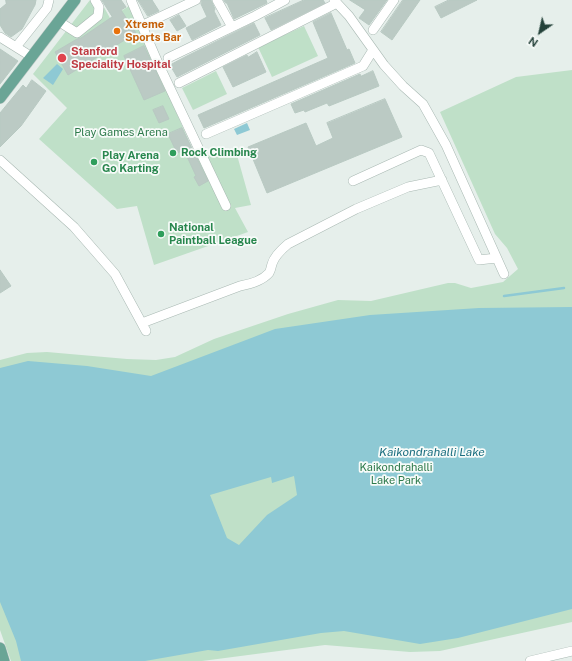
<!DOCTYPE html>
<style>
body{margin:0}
#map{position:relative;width:572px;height:661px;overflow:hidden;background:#e6efeb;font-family:"Public Sans",sans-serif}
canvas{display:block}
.north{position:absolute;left:520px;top:12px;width:40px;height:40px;-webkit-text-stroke:3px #f7fbf9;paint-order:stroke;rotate:214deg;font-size:11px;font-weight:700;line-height:16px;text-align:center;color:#24423a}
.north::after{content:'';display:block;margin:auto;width:14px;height:18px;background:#24423a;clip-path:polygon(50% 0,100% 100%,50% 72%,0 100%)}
</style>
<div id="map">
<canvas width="572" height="661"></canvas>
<div class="north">N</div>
</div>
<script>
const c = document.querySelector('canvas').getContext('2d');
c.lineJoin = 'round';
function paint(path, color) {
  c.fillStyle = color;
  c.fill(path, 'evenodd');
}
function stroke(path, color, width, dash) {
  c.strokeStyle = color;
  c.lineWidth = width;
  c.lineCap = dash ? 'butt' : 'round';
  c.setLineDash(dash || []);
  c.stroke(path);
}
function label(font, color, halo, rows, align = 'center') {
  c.font = font + ' "Public Sans",sans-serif';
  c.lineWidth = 3.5;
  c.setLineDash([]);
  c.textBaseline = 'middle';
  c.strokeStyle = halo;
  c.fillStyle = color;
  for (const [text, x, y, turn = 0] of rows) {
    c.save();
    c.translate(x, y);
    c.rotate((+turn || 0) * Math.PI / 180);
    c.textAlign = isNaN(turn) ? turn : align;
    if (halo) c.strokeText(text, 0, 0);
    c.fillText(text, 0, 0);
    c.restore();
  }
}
const green = new Path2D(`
 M90,0H100L110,18L129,6L192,148L201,149L208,155H237L251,205L235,208L248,232L154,265L137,206L117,209L39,139L67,108L33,74Z
 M304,26L318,56L272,77L258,47Z
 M572,70V622L440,651L410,652L325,645L202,661H11L0,630V360L27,353L47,352L127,359L156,360L175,357L214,339L288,314L338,300L371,301L448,283H455L471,288L503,282L518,269L507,248L495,234L440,112L516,77Z
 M216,71L227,94L193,110L182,88Z`);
const water = new Path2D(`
 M57,64L63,69L53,85L43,78Z
 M247,123L250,130L237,135L234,129Z
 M572,307V609L458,638L420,644L344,631L321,633L218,651L208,650L145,661H21L16,641L0,602V368L28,361L87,366L151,376L275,329L370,315L479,308ZM294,476L297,495L267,515L239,545L227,538L210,495L271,477L272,483Z`);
const stream = new Path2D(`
 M504,296L564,288`);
const building = new Path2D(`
 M6,0H36L35,5L22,29L11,37L5,33L0,25V9L6,4Z
 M102,0H121L126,7L121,10L136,33L68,75L55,52L77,39L81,38L112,17Z
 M138,0H152L159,11L148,16Z
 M202,0H211L215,9L214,11L221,25L192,40L186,28L207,17L201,4Z
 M224,0H266L267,3L234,19L227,3H226Z
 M304,0H323L325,3L271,30L265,18Z
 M350,0H387L369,25L359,18L365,10Z
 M403,0H420L392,40L381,32Z
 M449,0H477L441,18L435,7Z
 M331,13L347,50L349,49L355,63L204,128L198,115L328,58L313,22Z
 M179,15L186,26L177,31L170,20Z
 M254,23L260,35L177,77L170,65L183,58Z
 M144,46L165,91L144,100L124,56Z
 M0,49L18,61L0,84Z
 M257,52L266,72L233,87L223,67L247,55L248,57Z
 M373,71L379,86L329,106L327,103L305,112L304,110L295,113L291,104L360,74L361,76Z
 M32,80L46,91L21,126L0,147V113L23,85L26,88Z
 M385,99L402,137L267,193L248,147L306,123L316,146L333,138L327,123Z
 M163,106L169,119L159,123L153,110Z
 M182,128L208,181L199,186L194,177L196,176L184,150L177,153L168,134Z
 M0,270L11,286L0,293Z`);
const minor = new Path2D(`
 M131,0L158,63L226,206
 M217,0L232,27
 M334,0L349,16L384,65L403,86L423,104L446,145L504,274
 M58,21L77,33L98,16L99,7L95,0
 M143,25L196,0
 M373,30L394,0
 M0,37L32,57
 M16,47L47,8L49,0
 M168,58L255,16L285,0
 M179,83L337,3
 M206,134L363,66L373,50
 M0,160L74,227L115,274L146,331
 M353,181L421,150L429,153L479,260L496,258
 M142,323L240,286C251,284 262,281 269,273C271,270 271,267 272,264C274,257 282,249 288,244L356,209L408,187L442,180
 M530,661L572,651`);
const major = new Path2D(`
 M0,98L75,0
 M0,648L4,661`);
const markers = [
 [117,31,4,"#e8710a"],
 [62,58,5,"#e0444e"],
 [173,153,4,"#2e9e5b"],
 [94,162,4,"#2e9e5b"],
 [161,234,4,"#2e9e5b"]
];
const foodNames = [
 ["Xtreme",125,25],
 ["Sports Bar",125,38]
];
const healthNames = [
 ["Stanford",71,52],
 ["Speciality Hospital",71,65]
];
const parkNames = [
 ["Play Games Arena",121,133],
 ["Kaikondrahalli",396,468],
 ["Lake Park",396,481]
];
const leisureNames = [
 ["Rock Climbing",181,153],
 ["Play Arena",102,156],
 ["Go Karting",102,169],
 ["National",169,228],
 ["Paintball League",169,241]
];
const waterNames = [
 ["Kaikondrahalli Lake",432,452]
];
paint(green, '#bfe0c8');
paint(water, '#8ec9d4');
stroke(stream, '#8ec9d4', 2.5);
paint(building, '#bbcac4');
stroke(building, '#b8c9c2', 1);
stroke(minor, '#a8b8b2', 10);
stroke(major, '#c2cac8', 12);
stroke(minor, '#fff', 9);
stroke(major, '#6aa596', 11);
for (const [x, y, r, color] of markers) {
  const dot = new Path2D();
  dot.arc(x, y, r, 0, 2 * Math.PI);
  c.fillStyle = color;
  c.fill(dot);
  stroke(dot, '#f7fbf9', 1.5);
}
label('bold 11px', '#c56008', '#f7fbf9', foodNames, 'left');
label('bold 11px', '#be3a42', '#f7fbf9', healthNames, 'left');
label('11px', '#2d7a4b', '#f7fbf9', parkNames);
label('bold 11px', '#27864d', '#f7fbf9', leisureNames, 'left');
label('italic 12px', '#1c6f80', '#f7fbf9', waterNames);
</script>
